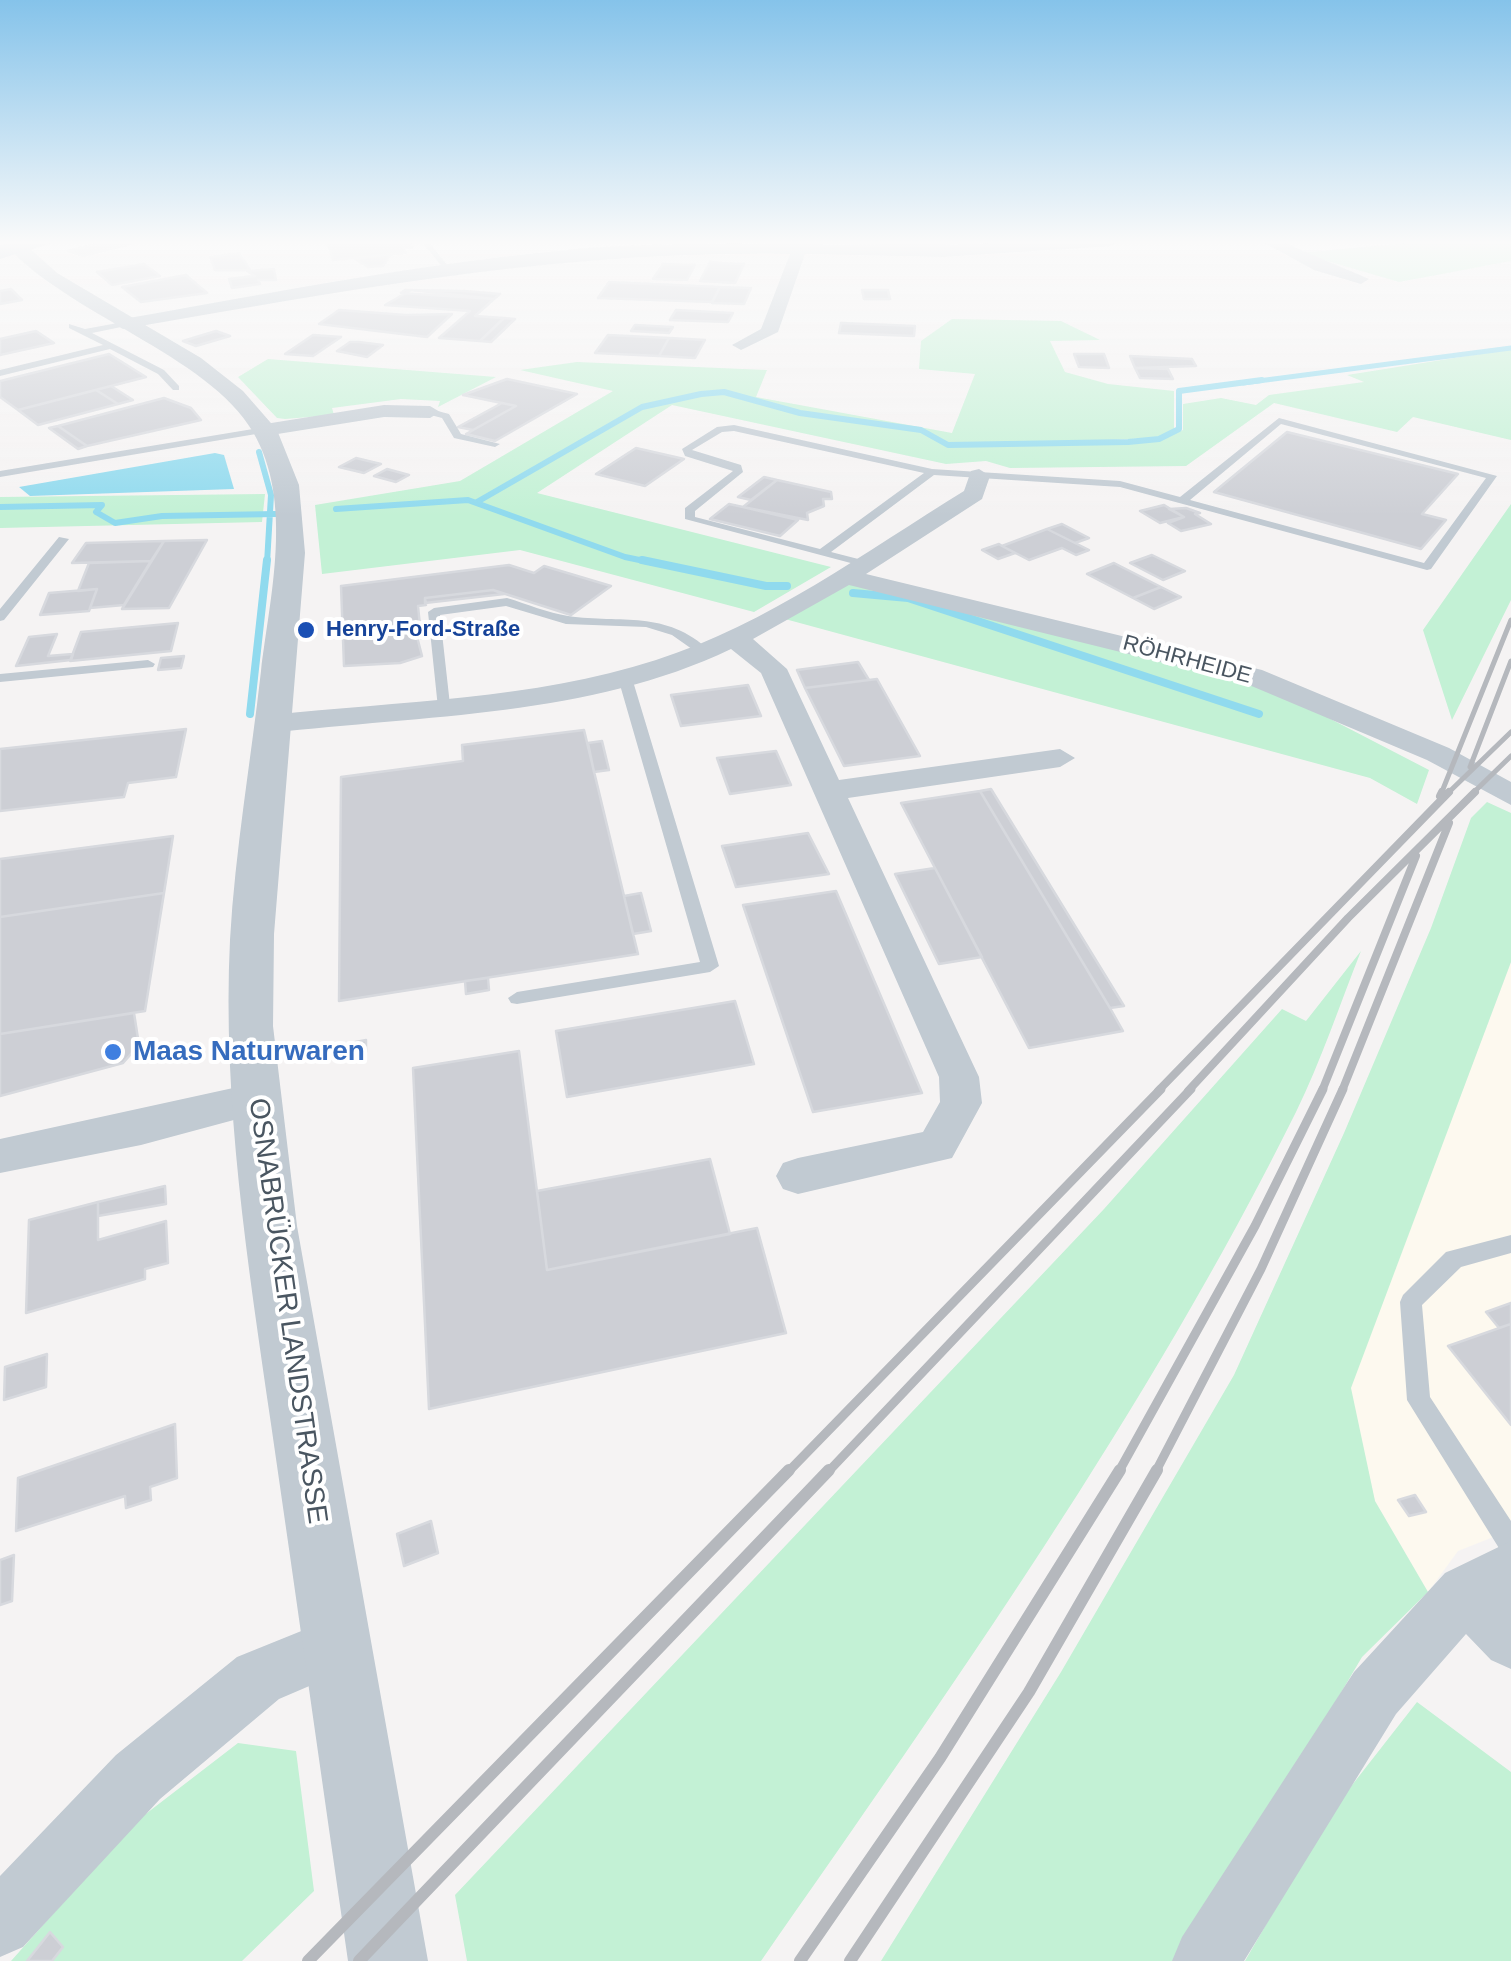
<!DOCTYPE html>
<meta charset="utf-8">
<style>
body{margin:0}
canvas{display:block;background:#f5f3f3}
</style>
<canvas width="1511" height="1961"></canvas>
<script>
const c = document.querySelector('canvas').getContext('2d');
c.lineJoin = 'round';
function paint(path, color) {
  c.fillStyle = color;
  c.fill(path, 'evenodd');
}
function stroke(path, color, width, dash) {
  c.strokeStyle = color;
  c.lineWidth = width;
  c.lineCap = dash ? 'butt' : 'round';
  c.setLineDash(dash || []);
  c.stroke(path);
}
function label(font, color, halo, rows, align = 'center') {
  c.font = font + ' Arial,sans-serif';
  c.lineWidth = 8;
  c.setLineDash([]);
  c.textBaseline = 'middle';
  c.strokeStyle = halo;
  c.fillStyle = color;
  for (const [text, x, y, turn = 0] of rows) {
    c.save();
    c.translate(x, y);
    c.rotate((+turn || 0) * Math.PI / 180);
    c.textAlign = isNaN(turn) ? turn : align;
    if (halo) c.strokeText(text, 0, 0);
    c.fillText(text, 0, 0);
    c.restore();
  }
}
const commercial = new Path2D(`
 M1511,962V1530L1458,1551L1428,1592L1375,1501L1350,1388Z`);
const green = new Path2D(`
 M1430,241H1511V261L1399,282L1300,253Z
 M952,319L1061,321L1100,340L1050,341L1065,372L1108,384L1174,391V429L1156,438L954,446L1160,440L1183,430V404L1221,398L1256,405L1269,395L1364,382L1347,375L1511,349V440L1413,417L1397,432L1274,403L1186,466L1010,468L986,461L946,464L672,405L537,493L831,567L754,612L520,550L322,574L315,505L460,481L613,391L520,370L577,362L767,370L756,397L952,433L975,374L919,369L921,341Z
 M268,359L496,377L438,407L440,401L401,399L332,408L334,415L285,419L277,418L238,377Z
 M265,494L262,522L0,528V497Z
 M1511,504V600L1452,720L1423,630Z
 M852,580L1261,683L1429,770L1417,804L1370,778L785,619Z
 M1487,802L1511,813V962L1351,1388L1375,1501L1428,1592L1362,1657L1183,1961H881L1061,1672L1234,1375L1344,1133L1431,928L1471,818Z
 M1361,951C1340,1004 1321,1061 1296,1112C1147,1412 952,1687 761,1961H467L455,1895L1104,1209L1282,1009L1306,1021Z
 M1417,1702L1511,1772V1961H1245L1331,1812Z
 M238,1743L296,1751L314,1891L242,1961H11L134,1823Z`);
const water = new Path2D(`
 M215,453L224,455L234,489L30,496L19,487Z`);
const streamFar2 = new Path2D(`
 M1243,383L1511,348`);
const streamFar1 = new Path2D(`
 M259,452L271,495L267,563
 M477,502L642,407L701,394L724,392L800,413L921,430L948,445L1128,442L1159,439L1179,429V391L1262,380
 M0,507L102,505L96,512L115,523L162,516L276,514
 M336,509L468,500L625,557L654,563`);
const stream = new Path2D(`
 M642,560L766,586H787
 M853,593L908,598L1259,714
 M250,714L267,560`);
const building = new Path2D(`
 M109,241H141L83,256L68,251Z
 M409,241L412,247H403L406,253L333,260L328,243Z
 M239,253L250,270H215L210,257Z
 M391,254L383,266L368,267L355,259Z
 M710,262L722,263L744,264L735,283L700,281Z
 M144,264L160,276L112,285L97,272Z
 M663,264L695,265L687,280L653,279Z
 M274,269L276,280H258L260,284L232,288L229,279L255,276L247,271Z
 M186,275L207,293L141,302L122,287Z
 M609,282L720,287L712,302L598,298Z
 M720,287L751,288L744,304L712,303Z
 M11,289L22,300L0,304V291Z
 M405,290L464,291L500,294L494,299L401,293Z
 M411,290L494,299L475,316L504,318L480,341L439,338L470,311L385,305Z
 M862,290H888L890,299H864Z
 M339,310L406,315L452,314L427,337L319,324Z
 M676,310L732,313H733L728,322L670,320Z
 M504,318L515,319L491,342L480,341Z
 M841,323L915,326L914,336L839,333Z
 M635,325L673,327L669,333L631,331Z
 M36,331L54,343L0,355V339Z
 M216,331L230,336L196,346L183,341Z
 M313,335L341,337L313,356L285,354Z
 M608,335L669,338L659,356L595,353Z
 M669,338L705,340L695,358L659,356Z
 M350,342H359L383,345L367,357L337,351Z
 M109,354L146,377L18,410L0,397V381Z
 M1074,354H1104L1109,368L1079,367Z
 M1130,356L1192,359L1196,366L1135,368Z
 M1135,368L1168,369L1173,379L1140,378Z
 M507,379L577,394L495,441L466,434L516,406L463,395Z
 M111,386L133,400L118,404L96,390Z
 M96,390L118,404L38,425L18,410Z
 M164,398L191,408L201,420L87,446L58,426Z
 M502,403L516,406L473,430L458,427Z
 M58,426L87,446L78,449L49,428Z
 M1287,432L1458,474L1422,514L1446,520L1421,549L1214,492Z
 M636,448L684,459L645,486L596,474Z
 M356,458L381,464L364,473L339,467Z
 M387,469L409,475L396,482L374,476Z
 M764,477L777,480L751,500L738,497Z
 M777,480L831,492L832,499H823L824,506L807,513L808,520L743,507Z
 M729,504L743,507L798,520L780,536L710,519Z
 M1164,505L1184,517L1160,523L1140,511Z
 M1186,508L1200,513L1195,514L1211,524L1181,531L1168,523L1184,517L1169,509Z
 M1062,524L1089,538L1075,543L1047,529Z
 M1047,529L1089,550L1076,555L1062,548L1029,560L1002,546Z
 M207,540L169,608L122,609L164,541Z
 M164,541L151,561L72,563L86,543Z
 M999,544L1002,546L1015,553L998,559L982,550Z
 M1152,555L1185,571L1163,580L1130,563Z
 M151,561L124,605L90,608L97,589L78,591L89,563Z
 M1114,563L1161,587L1133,598L1087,574Z
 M509,565L534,573L544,566L611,586L571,615L493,590L425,598L426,605L418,606L420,626L415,629L422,656L400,663L344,666L341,586Z
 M1161,587L1181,597L1154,609L1133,598Z
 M97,589L89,611L40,615L49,593Z
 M493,590L504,594L425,603V598Z
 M178,623L171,651L70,661L81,632Z
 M57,634L48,656L73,654L71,660L16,666L29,637Z
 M184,656L181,668L158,670L161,658Z
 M858,662L869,680L805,688L797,670Z
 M877,679L920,756L844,766L805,688Z
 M748,685L761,716L681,726L671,695Z
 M186,729L176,777L128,783L124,797L0,811V749Z
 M584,730L638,954L339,1001L341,777L463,761L462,745Z
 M602,741L609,770L594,772L588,743Z
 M776,751L791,785L730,794L717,758Z
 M991,789L1124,1006L1110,1008L980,791Z
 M980,791L1110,1008L1123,1031L1029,1048L901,803Z
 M808,833L829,874L736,887L722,846Z
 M173,836L164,893L0,917V859Z
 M935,868L982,957L939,964L895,874Z
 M836,891L922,1093L813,1112L743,905Z
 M164,893L145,1011L0,1034V917Z
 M641,893L651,931L633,934L624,896Z
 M488,978L489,990L466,994L465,981Z
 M735,1001L754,1064L567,1097L556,1031Z
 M134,1013L139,1045L123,1063L0,1096V1034Z
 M366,1040V1052L340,1056V1045Z
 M519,1051L547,1270L757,1228L786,1333L429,1409L413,1068Z
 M710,1159L730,1234L547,1270L537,1191Z
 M165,1186L166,1204L98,1216V1202Z
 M98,1202V1240L166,1221L168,1263L145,1269V1279L26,1313L29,1220Z
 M1511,1303V1324L1499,1328L1486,1312Z
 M1511,1324V1425L1448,1346Z
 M47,1354L46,1387L4,1400L5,1367Z
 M175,1424L177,1478L150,1487L151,1500L126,1508L125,1496L16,1531L18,1478Z
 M1415,1495L1426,1512L1409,1516L1398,1500Z
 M431,1521L438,1553L404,1566L397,1534Z
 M14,1555L12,1601L0,1605V1560Z
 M50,1932L63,1947L52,1961H27Z`);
const service = new Path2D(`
 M421,241H428L451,270H445Z
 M123,322L126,326L92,333L164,370L179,386V390H173L158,374L110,349L0,376V370L103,345L69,328V324L85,329Z
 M430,409L449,414L461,434L500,444L495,447L454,438L442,418L427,414V410Z
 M1279,418L1497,476L1431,569L1427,570L1120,487L934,475L831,552L866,561L868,563L862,566L685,519V508L733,471L685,456L682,449L717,427L734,425L932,469L1120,481L1180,497ZM1281,424L1486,478L1424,563L1190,500ZM734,431L924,473L820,549L695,517V511L743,472L741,465L692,450L722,432Z
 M265,427L270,430L268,432L0,477V471Z
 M59,537L69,539L4,620L0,621V609Z
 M507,598C527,604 548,613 568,616C622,624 665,609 710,651L699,654L672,635L646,627L566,624L506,606L440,615L450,705L448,708H438L428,612L434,608Z
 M148,660L155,664L153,667L0,682V674Z
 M625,674L632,678L719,966L710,972L517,1004L511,1003L508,998L517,992L700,962L618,678Z
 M1511,1235V1253L1461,1267L1422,1305L1430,1397L1511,1521V1557L1502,1553L1407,1400L1400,1302L1403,1295L1446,1252Z`);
const minor = new Path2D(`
 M1038,241H1117L1110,246L943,257L805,254L778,332L741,350L732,345L761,329L790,254C557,250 350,290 123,329L114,324L123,319C278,292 433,261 589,248C739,237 888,251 1038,241Z
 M1261,241H1280L1369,279L1361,284L1314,270Z
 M384,405L430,406L440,412L430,418L384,417L265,436L255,430L265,424Z
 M979,469L990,476L982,499L866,574L1262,670L1449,748L1511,782V805L1427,760L1242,682L849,585L753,639L787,669L839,780L1060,749L1075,758L1060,767L848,798L979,1077L982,1103L952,1158L798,1194L783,1189L776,1176L783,1163L798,1158L923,1132L940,1102L939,1077L761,673L731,649C589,717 424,715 271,733L256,724L271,715C399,701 532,700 656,660C768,624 865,552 964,491L971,471Z
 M256,1083L271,1088L277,1099L271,1110L141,1145L0,1173V1139Z
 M1511,1541V1669L1491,1660L1466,1634L1396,1714L1244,1961H1172L1182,1937L1354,1672L1445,1573Z
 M336,1617L356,1626L365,1646L356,1666L279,1699L160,1799L23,1947L0,1957V1876L116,1755L237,1657Z`);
const tertiary = new Path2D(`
 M2,241H22L57,273L201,358L243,391L277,430L299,485L305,553L274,934L273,1026L297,1226L428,1961H348C322,1782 297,1603 271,1424C248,1264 222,1102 230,940C235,851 251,760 261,671C270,596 294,502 253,432C208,354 66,315 2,241Z`);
const primary = new Path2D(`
 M18,241H58L0,259V245Z`);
const railFar3 = new Path2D(`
 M1470,767L1511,661
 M1441,794L1511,620
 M1447,794L1511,732
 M1472,794L1511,756`);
const railFar2 = new Path2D(`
 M1440,796L1442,792
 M1158,1091L1449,792
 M1188,1091L1348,918L1475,792
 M1322,1091L1416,856
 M1342,1091L1449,823`);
const railFar1 = new Path2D(`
 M787,1473L1161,1089
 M827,1473L1191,1089
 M1118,1473L1255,1226L1323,1089
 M1155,1473L1261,1269L1343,1089`);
const rail = new Path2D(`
 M308,1961L789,1470
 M359,1961L829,1470
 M800,1961L940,1758L1120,1470
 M850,1961L1029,1692L1157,1470`);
const markers = [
 [306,630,10,"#1a4fb4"],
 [113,1052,10,"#3f7fe0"]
];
const farTransitnames = [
 ["Henry-Ford-Straße",326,630]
];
const farStreetnames = [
 ["RÖHRHEIDE",1187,660,15]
];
const shopNames = [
 ["Maas Naturwaren",133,1052]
];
const streetNames = [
 ["OSNABRÜCKER LANDSTRASSE",287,1311,82]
];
paint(commercial, '#fdf9ef');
paint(green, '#c3f1d5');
paint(water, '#90daee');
stroke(streamFar2, '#90daee', 5);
stroke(streamFar1, '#90daee', 6);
stroke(stream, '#90daee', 8);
paint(building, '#cdcfd5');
stroke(building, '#d7d9de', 2.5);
paint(service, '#c1cad2');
paint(minor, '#c1cad2');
paint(tertiary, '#c1cad2');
paint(primary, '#b3c2d1');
stroke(railFar3, '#b5b8bd', 5);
stroke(railFar2, '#b5b8bd', 8);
stroke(railFar1, '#b5b8bd', 9);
stroke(rail, '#b5b8bd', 12);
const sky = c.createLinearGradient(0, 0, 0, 516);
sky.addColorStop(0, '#85c3ea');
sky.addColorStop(0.47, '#fafafa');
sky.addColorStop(1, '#fafafa00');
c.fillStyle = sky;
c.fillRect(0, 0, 1511, 516);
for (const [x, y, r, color] of markers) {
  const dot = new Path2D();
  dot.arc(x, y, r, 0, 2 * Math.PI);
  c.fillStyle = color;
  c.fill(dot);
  stroke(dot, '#fff', 4);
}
label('bold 22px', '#164399', '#fff', farTransitnames, 'left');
label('22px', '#4a5661', '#fff', farStreetnames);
label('bold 28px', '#366cbe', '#fff', shopNames, 'left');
label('28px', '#4a5661', '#fff', streetNames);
</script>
